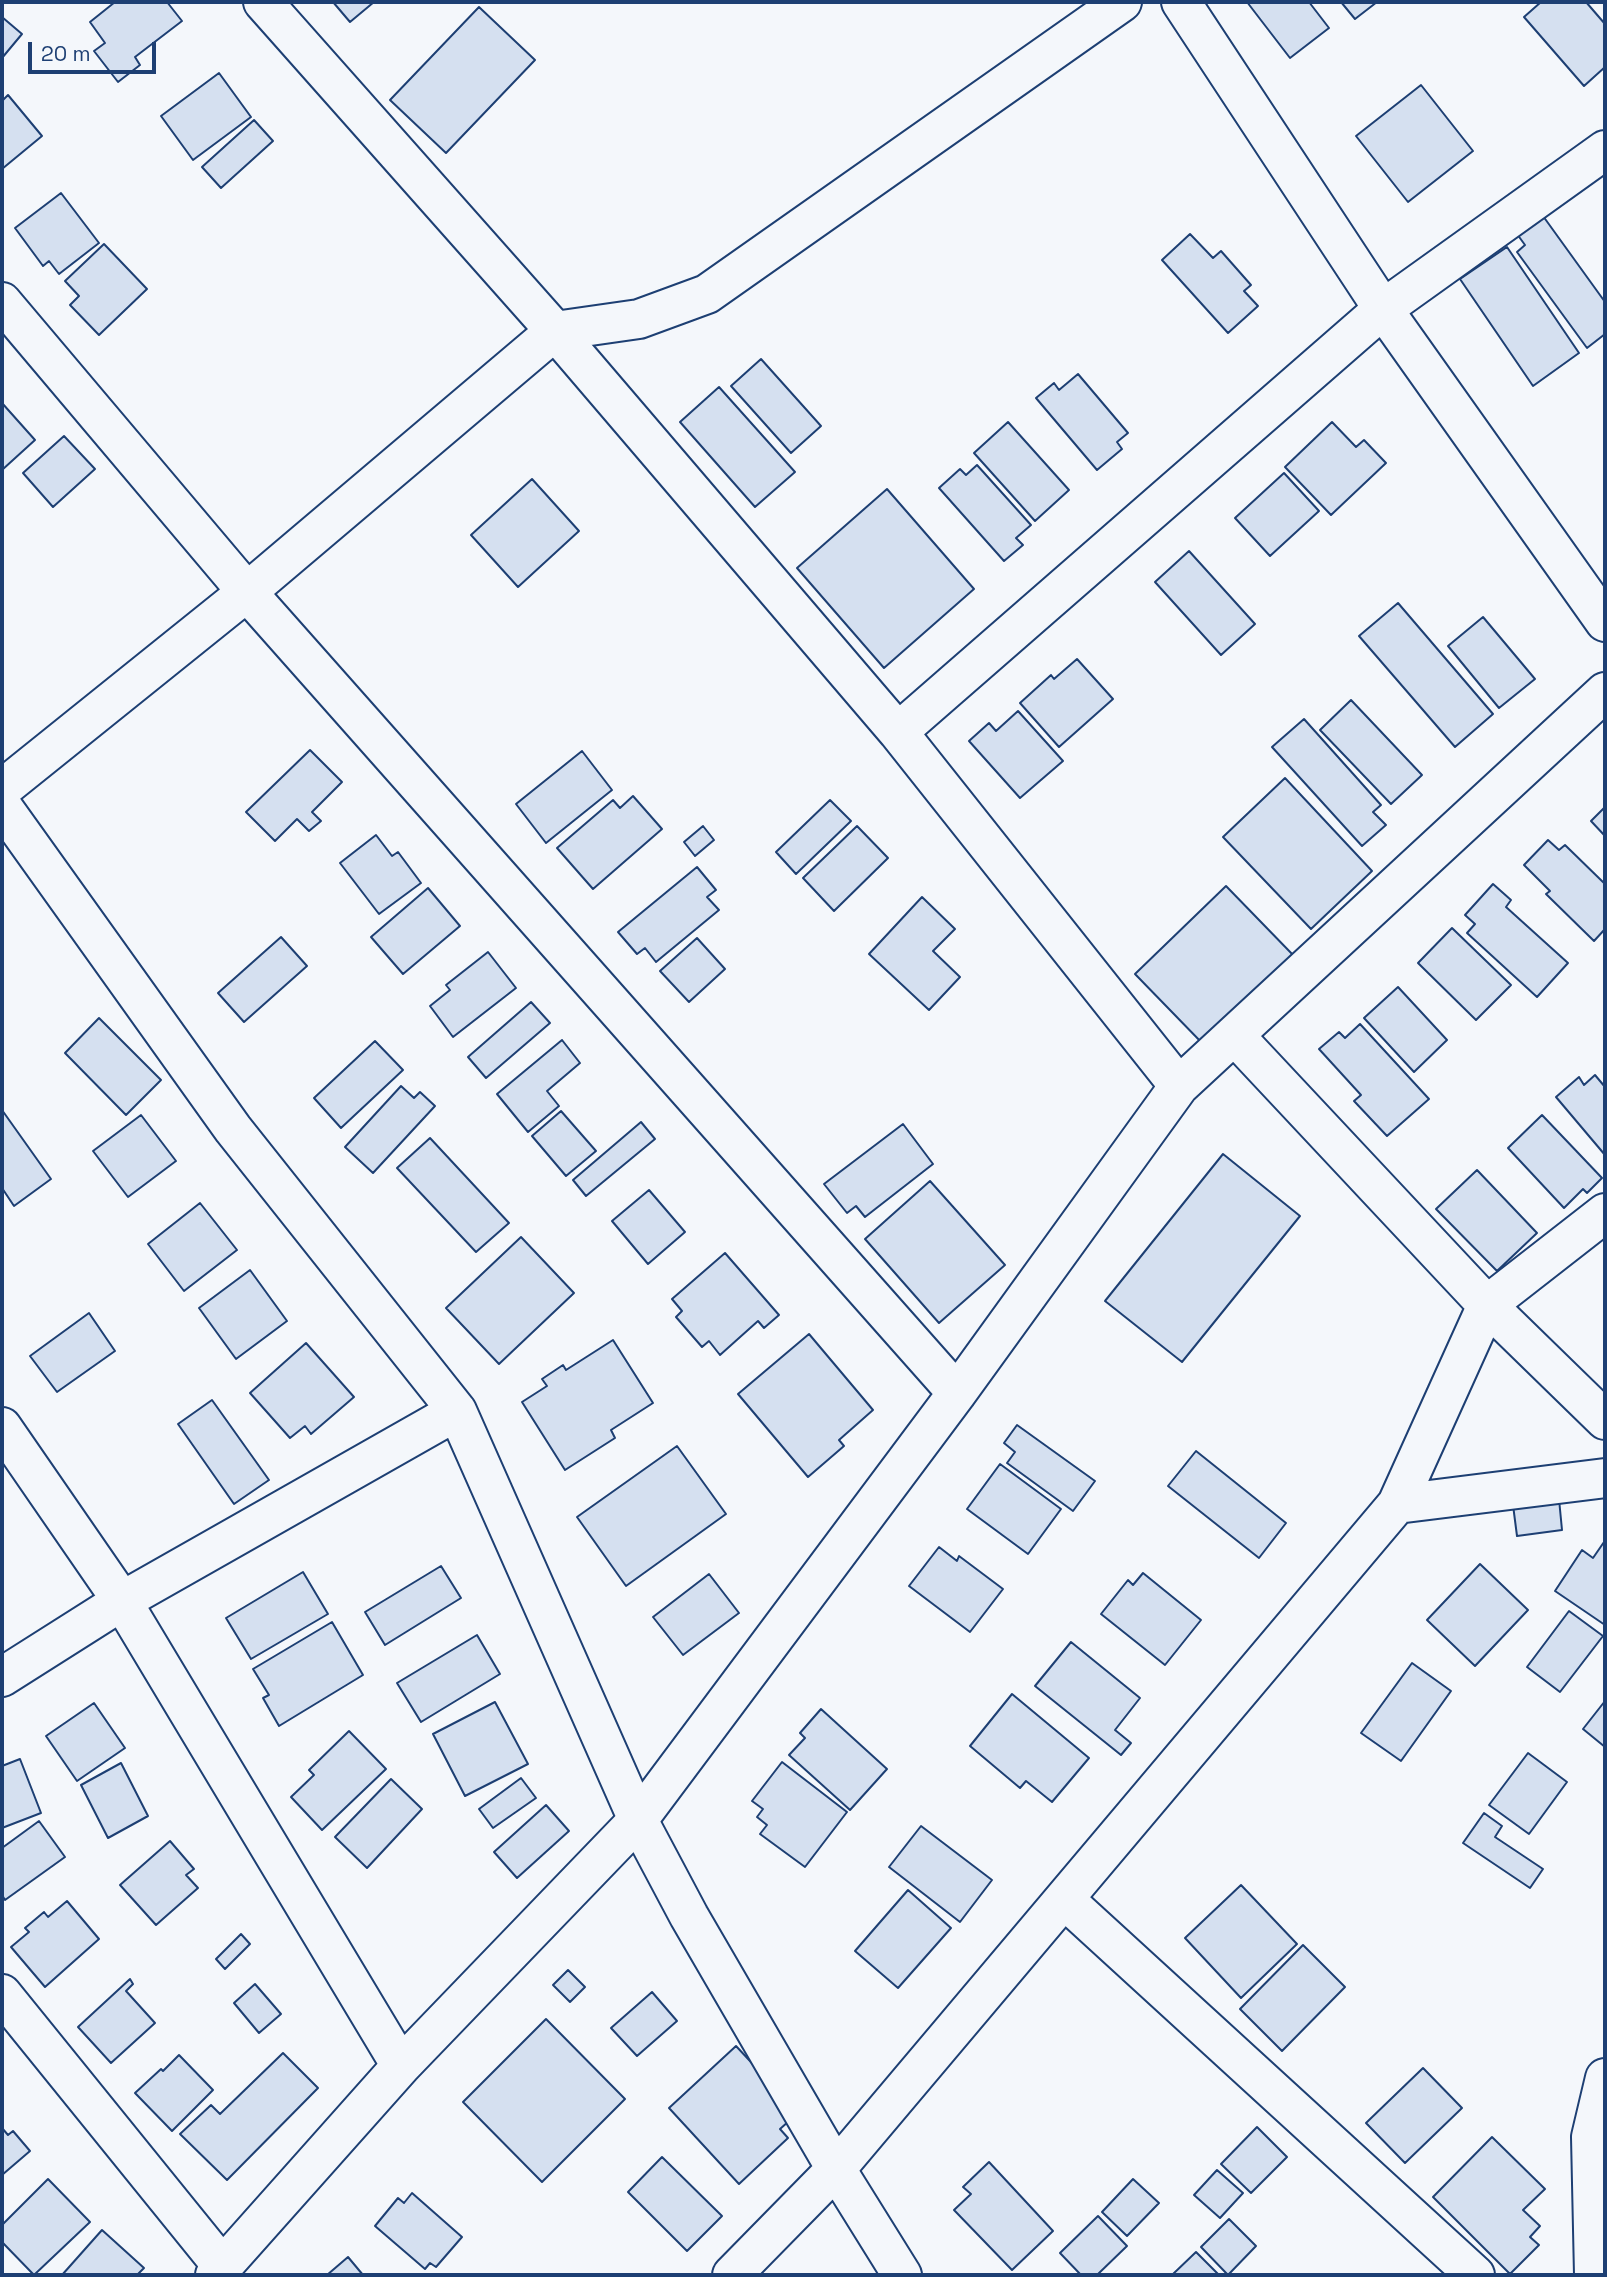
<!DOCTYPE html>
<style>
body{margin:0}
#map{position:relative;width:1607px;height:2277px;overflow:hidden;background:#f4f7fb;font-family:"Space Grotesk",sans-serif}
canvas{display:block}
.frame{position:absolute;inset:0;border:4px solid #1d3f73;pointer-events:none}
.scale{position:absolute;left:28px;top:42px;width:128px;height:32px;box-sizing:border-box;border:4px solid #1d3f73;border-top:0;padding-left:9px;font-size:21px;line-height:24px;white-space:nowrap;color:#1d3f73;-webkit-text-stroke:5px #f4f7fb;paint-order:stroke}
</style>
<div id="map">
<canvas width="1607" height="2277"></canvas>
<div class="frame"></div>
<div class="scale">20 m</div>
</div>
<script>
const c = document.querySelector('canvas').getContext('2d');
c.lineJoin = 'round';
function paint(path, color) {
  c.fillStyle = color;
  c.fill(path, 'evenodd');
}
function stroke(path, color, width, dash) {
  c.strokeStyle = color;
  c.lineWidth = width;
  c.lineCap = dash ? 'butt' : 'round';
  c.setLineDash(dash || []);
  c.stroke(path);
}
const building = new Path2D(`
 M115,2H167L182,21L135,57L140,65L118,82L94,51L105,43L90,22Z
 M333,2H374L350,22Z
 M1247,2H1309L1329,28L1290,58Z
 M1341,2H1377L1355,19Z
 M1541,2H1586L1605,24V67L1584,86L1524,17Z
 M479,7L535,60L446,153L390,100Z
 M2,17L22,34L2,58Z
 M219,73L251,117L193,160L161,116Z
 M1421,85L1473,151L1408,202L1356,136Z
 M8,95L42,136L2,169V101Z
 M254,120L273,141L221,188L202,167Z
 M61,193L99,243L59,274L49,261L43,266L15,228Z
 M1543,216L1605,302V334L1587,348L1517,252L1525,245L1517,234Z
 M1190,234L1213,258L1221,251L1251,285L1244,291L1258,306L1228,333L1162,260Z
 M104,244L147,289L99,335L70,305L79,296L65,281Z
 M1507,247L1579,353L1533,386L1460,279Z
 M761,359L821,426L791,453L731,386Z
 M1078,374L1128,433L1117,442L1122,449L1097,470L1036,398L1054,383L1059,390Z
 M719,387L795,472L755,507L680,422Z
 M2,403L35,440L2,470Z
 M1008,422L1069,490L1035,521L974,453Z
 M1332,422L1356,447L1364,440L1386,463L1331,515L1285,467Z
 M64,436L95,469L53,507L23,473Z
 M977,465L1031,525L1016,538L1023,545L1004,561L939,488L960,469L966,475Z
 M1284,473L1319,511L1270,556L1235,518Z
 M532,479L579,531L518,587L471,535Z
 M887,489L974,589L884,668L797,568Z
 M1189,551L1255,624L1221,655L1155,582Z
 M1398,603L1493,714L1455,747L1359,636Z
 M1483,617L1535,679L1499,708L1448,646Z
 M1077,659L1113,699L1059,747L1020,703L1051,675L1054,679Z
 M1351,700L1422,775L1391,804L1320,730Z
 M1018,711L1063,761L1020,798L969,741L989,723L996,731Z
 M1304,719L1381,805L1373,812L1386,825L1362,846L1272,747Z
 M310,750L342,782L312,812L321,821L309,831L297,819L275,841L246,812Z
 M582,751L612,790L546,843L516,804Z
 M1285,778L1372,871L1311,929L1223,837Z
 M633,796L662,829L593,889L557,848L613,800L620,808Z
 M830,800L851,821L796,874L776,852Z
 M1605,807V836L1591,821Z
 M703,826L714,840L695,856L684,842Z
 M857,826L888,858L834,911L803,878Z
 M376,835L392,856L398,852L421,883L379,914L340,863Z
 M1548,840L1559,850L1565,845L1605,884V929L1594,941L1546,894L1550,891L1524,865Z
 M697,867L716,890L707,897L719,910L656,962L645,948L637,954L618,932Z
 M1493,884L1511,900L1506,907L1568,963L1537,997L1467,933L1475,924L1465,915Z
 M1226,886L1294,956L1204,1045L1135,974Z
 M428,888L460,926L403,974L371,937Z
 M922,897L955,929L933,951L960,977L929,1010L869,954Z
 M1452,928L1511,985L1476,1020L1418,963Z
 M281,937L307,966L244,1022L218,993Z
 M697,938L725,969L689,1002L660,971Z
 M488,952L516,988L453,1037L430,1006L450,990L446,985Z
 M1398,987L1447,1040L1414,1072L1364,1018Z
 M531,1002L550,1023L486,1078L468,1057Z
 M99,1018L161,1080L126,1115L65,1053Z
 M1360,1024L1429,1099L1387,1136L1354,1101L1361,1095L1319,1049L1339,1032L1345,1038Z
 M562,1040L580,1063L547,1091L559,1106L528,1132L497,1094Z
 M375,1041L403,1070L341,1128L314,1098Z
 M1595,1075L1605,1087V1155L1556,1097L1579,1077L1584,1085Z
 M401,1086L414,1098L420,1092L435,1106L373,1173L345,1147Z
 M2,1110L51,1179L14,1206L2,1188Z
 M561,1111L596,1151L566,1176L532,1136Z
 M141,1115L176,1161L128,1197L93,1151Z
 M1542,1115L1602,1178L1587,1193L1583,1189L1564,1208L1508,1148Z
 M641,1122L655,1139L586,1196L573,1180Z
 M903,1124L933,1164L865,1217L856,1206L847,1213L824,1184Z
 M430,1138L509,1223L476,1252L397,1168Z
 M1223,1154L1300,1216L1182,1362L1105,1301Z
 M1477,1170L1537,1233L1497,1271L1436,1209Z
 M930,1181L1005,1265L939,1323L865,1239Z
 M649,1190L685,1232L648,1264L612,1221Z
 M200,1203L237,1250L184,1291L148,1244Z
 M521,1237L574,1293L499,1364L446,1308Z
 M725,1253L779,1315L764,1328L758,1321L720,1355L709,1341L702,1347L676,1317L682,1311L672,1299Z
 M250,1270L287,1321L236,1359L199,1308Z
 M89,1313L115,1351L57,1392L30,1356Z
 M809,1334L873,1410L839,1440L844,1446L808,1477L738,1394Z
 M613,1340L653,1403L611,1430L615,1438L565,1470L522,1402L547,1386L542,1379L563,1365L566,1370Z
 M306,1343L354,1397L311,1434L305,1426L290,1438L250,1393Z
 M212,1400L269,1480L234,1504L178,1424Z
 M1017,1425L1095,1481L1073,1511L1007,1463L1015,1452L1004,1443Z
 M677,1446L726,1514L626,1586L577,1517Z
 M1196,1451L1286,1523L1259,1558L1168,1486Z
 M1000,1464L1061,1509L1028,1554L967,1509Z
 M1559,1499L1562,1530L1517,1536L1513,1505Z
 M1604,1542L1605,1543V1625L1555,1591L1582,1550L1593,1558Z
 M939,1547L957,1561L959,1556L1003,1589L970,1632L909,1586Z
 M1480,1564L1528,1610L1475,1666L1427,1620Z
 M441,1566L461,1598L385,1645L365,1612Z
 M303,1572L328,1614L251,1659L226,1618Z
 M1143,1573L1201,1620L1165,1665L1101,1614L1128,1580L1133,1585Z
 M709,1574L739,1613L683,1655L653,1617Z
 M1569,1611L1603,1636L1560,1692L1527,1667Z
 M332,1622L363,1675L279,1726L263,1698L269,1695L253,1669Z
 M477,1635L500,1674L421,1722L397,1683Z
 M1071,1642L1140,1698L1115,1730L1131,1743L1121,1755L1035,1686Z
 M1412,1663L1451,1691L1401,1761L1361,1733Z
 M1012,1694L1089,1758L1052,1802L1026,1781L1020,1788L970,1746Z
 M1605,1701V1747L1583,1729Z
 M495,1702L528,1764L465,1796L433,1734Z
 M94,1703L125,1748L77,1781L46,1736Z
 M821,1709L887,1769L850,1810L789,1755L805,1738L800,1733Z
 M349,1731L386,1769L322,1830L291,1797L314,1775L309,1770Z
 M1528,1753L1567,1782L1529,1834L1489,1805Z
 M20,1759L41,1813L2,1828V1766Z
 M782,1762L847,1812L805,1867L760,1834L767,1825L757,1817L763,1809L752,1801Z
 M121,1763L148,1816L108,1838L81,1785Z
 M521,1778L536,1798L493,1828L479,1809Z
 M391,1779L422,1809L367,1868L335,1837Z
 M546,1805L569,1831L517,1878L494,1852Z
 M1484,1813L1502,1826L1495,1837L1543,1869L1530,1888L1463,1843Z
 M39,1821L65,1857L5,1900L2,1895V1848Z
 M921,1826L992,1880L960,1922L889,1867Z
 M170,1841L194,1869L186,1875L198,1888L156,1925L120,1885Z
 M1241,1885L1297,1944L1241,1998L1185,1938Z
 M908,1890L951,1928L898,1988L855,1951Z
 M67,1901L99,1939L45,1987L11,1947L29,1932L25,1928L44,1912L48,1917Z
 M241,1934L250,1944L225,1969L216,1959Z
 M1303,1945L1345,1987L1282,2051L1240,2009Z
 M568,1970L585,1987L570,2002L553,1985Z
 M130,1979L133,1984L126,1991L155,2023L111,2063L78,2027Z
 M255,1984L281,2014L259,2033L234,2003Z
 M652,1992L677,2021L637,2056L611,2028Z
 M546,2019L625,2099L542,2182L463,2102Z
 M736,2046L791,2105L789,2121L780,2129L788,2138L739,2184L669,2108Z
 M283,2053L318,2088L227,2180L180,2134L211,2105L220,2114Z
 M179,2055L213,2090L172,2131L135,2093L161,2069L163,2071Z
 M1423,2068L1462,2108L1405,2163L1366,2123Z
 M1257,2127L1287,2157L1251,2193L1221,2164Z
 M2,2128L8,2135L13,2131L30,2151L2,2175Z
 M1492,2137L1545,2189L1523,2210L1540,2226L1530,2237L1539,2245L1510,2274L1433,2197Z
 M662,2157L722,2216L687,2251L628,2192Z
 M989,2162L1053,2231L1012,2270L954,2210L971,2194L963,2187Z
 M1217,2170L1243,2193L1220,2218L1194,2195Z
 M48,2179L90,2222L34,2275L2,2242V2225Z
 M1133,2179L1159,2203L1127,2236L1102,2212Z
 M412,2193L462,2237L436,2267L430,2263L425,2269L375,2226L398,2198L404,2203Z
 M1098,2216L1127,2246L1097,2275H1081L1060,2253Z
 M1229,2219L1256,2246L1228,2275L1201,2247Z
 M102,2230L144,2268L137,2275H62Z
 M1196,2252L1219,2275H1172Z
 M348,2257L363,2275H327Z`);
const minor = new Path2D(`
 M263,2L555,331L898,732L1179,1086
 M1181,2L1383,309L1605,622
 M2,302L247,592L957,1393
 M898,732L1383,309L1605,150
 M2,789L247,592L555,331L639,319L707,294L1122,2
 M2,806L233,1129L457,1411L638,1820L689,1916L836,2169L902,2275
 M1234,1035L1487,1305L1605,1420
 M2,1427L122,1601L401,2066
 M1397,1504L1605,1478
 M2,1677L122,1601L457,1411
 M1064,1899L1475,2275
 M2,1994L223,2267
 M215,2275L401,2066L638,1820L957,1393L1179,1086L1605,692
 M732,2275L836,2169L1397,1504L1487,1305L1605,1213
 M1594,2275L1591,2137L1605,2078`);
paint(building, '#d5e0f0');
stroke(building, '#1d3f73', 2);
stroke(minor, '#1d3f73', 42);
stroke(minor, '#f4f7fb', 38);
</script>
